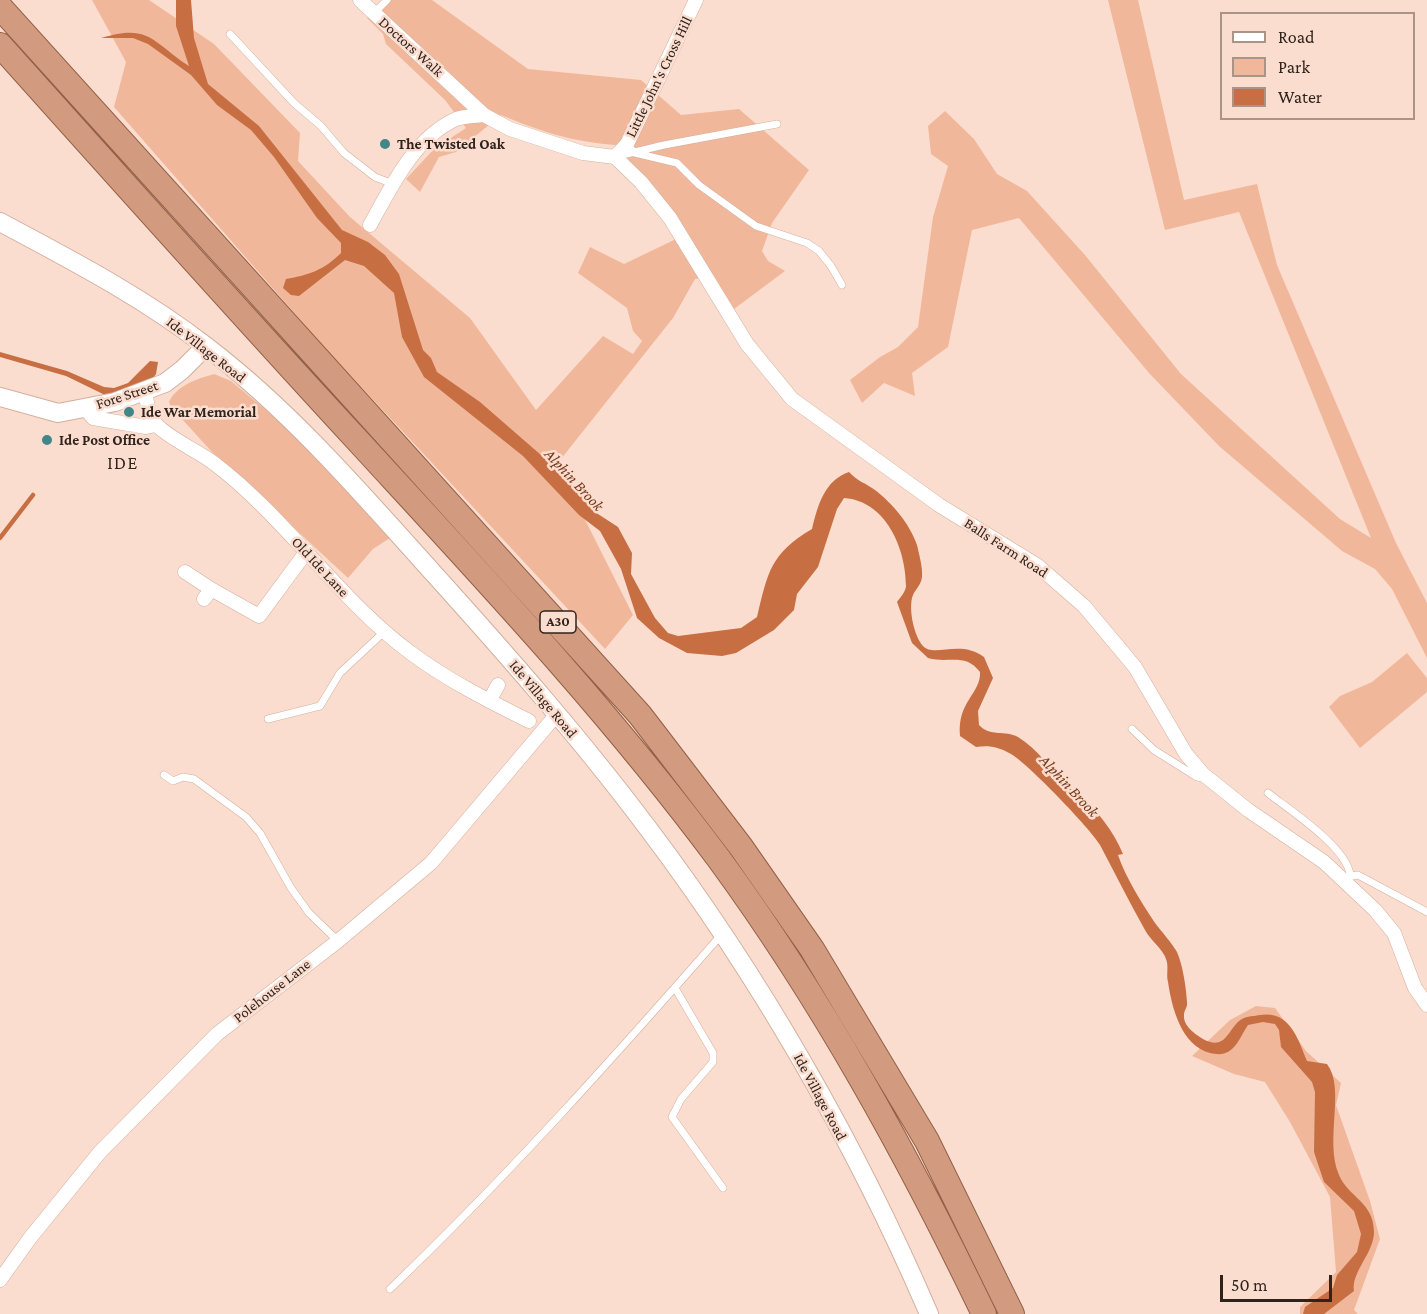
<!DOCTYPE html>
<style>
body{margin:0}
#map{position:relative;width:1427px;height:1314px;overflow:hidden;background:#fbddcf;font-family:"Crimson Pro",serif}
canvas{display:block}
.legend{position:absolute;left:1220px;top:12px;width:195px;height:108px;box-sizing:border-box;background:#fbddcf;border:2px solid #aa9387;margin:0;padding:8px 10px;list-style:none;font-size:18px;color:#30231c}
.legend li{display:flex;align-items:center;gap:12px;height:30px}
.legend b{width:30px;border:2px solid #aa9387}
.scale{position:absolute;left:1220px;top:1275px;width:112px;height:27px;box-sizing:border-box;border:3px solid #30231c;border-top:0;padding-left:8px;font-size:18px;line-height:21px;white-space:nowrap;color:#30231c;-webkit-text-stroke:4px #fbddcf;paint-order:stroke}
</style>
<div id="map">
<canvas width="1427" height="1314"></canvas>
<ul class="legend">
<li><b style="height:8px;background:#fff"></b>Road</li>
<li><b style="height:16px;background:#f1b79b"></b>Park</li>
<li><b style="height:16px;background:#c76f42"></b>Water</li>
</ul>
<div class="scale">50 m</div>
</div>
<script>
const c = document.querySelector('canvas').getContext('2d');
c.lineJoin = 'round';
function paint(path, color) {
  c.fillStyle = color;
  c.fill(path, 'evenodd');
}
function stroke(path, color, width, dash) {
  c.strokeStyle = color;
  c.lineWidth = width;
  c.lineCap = dash ? 'butt' : 'round';
  c.setLineDash(dash || []);
  c.stroke(path);
}
function label(font, color, halo, rows, align = 'center') {
  c.font = font + ' "Crimson Pro",serif';
  c.lineWidth = 5;
  c.setLineDash([]);
  c.textBaseline = 'middle';
  c.strokeStyle = halo;
  c.fillStyle = color;
  for (const [text, x, y, turn = 0] of rows) {
    c.save();
    c.translate(x, y);
    c.rotate((+turn || 0) * Math.PI / 180);
    c.textAlign = isNaN(turn) ? turn : align;
    if (halo) c.strokeText(text, 0, 0);
    c.fillText(text, 0, 0);
    c.restore();
  }
}
const green = new Path2D(`
 M92,0H149L214,44L300,133L298,161L350,217L470,318L536,410L603,336L633,354L642,341L633,331L627,308L578,273L590,247L624,264L676,239L685,230L645,177L615,145C573,142 539,131 501,115L456,152L439,157L420,192L406,179L434,149L466,128L445,100L386,44L383,34L367,18L382,0H432L528,69L641,80L681,115L739,109L809,170L772,223L762,251L768,261L785,271L734,309L714,276L695,279L673,318L557,464L633,615L605,649L325,348L114,107L126,62Z
 M1108,0H1138L1184,200L1257,184L1277,265L1396,543L1427,603V658L1392,589L1375,569L1342,551L1219,446L1149,373L1019,218L972,230L948,347L912,373L915,396L884,383L862,403L850,380L880,357L898,347L918,327L933,217L948,166L931,154L928,126L945,111L974,139L997,174L1027,191L1085,255L1181,374L1340,519L1371,538L1239,212L1165,230Z
 M214,374L231,381L304,442L393,536L373,549L348,578L211,451L171,407L169,402C177,385 197,379 214,374Z
 M1407,653L1427,678V692L1360,748L1329,707L1340,696L1372,682Z
 M1256,1006L1275,1008L1306,1051L1341,1083L1336,1105L1370,1201L1380,1239L1354,1310L1358,1314H1300V1307L1336,1272L1330,1197L1290,1122L1265,1082L1234,1074L1192,1056L1230,1020Z`);
const water = new Path2D(`
 M176,0H191L194,38L208,84L259,126L342,230L368,242L385,255L399,274L423,350L431,358L437,372L480,402L549,462L557,464L598,514L618,527L632,553L631,574L655,618L668,633L678,636L741,628L757,617C768,572 770,554 812,529C818,505 824,481 849,472C858,482 866,483 875,490C892,503 910,524 917,545C919,554 923,568 922,577C921,586 914,590 912,598C909,611 914,636 923,646C934,658 960,639 984,657L993,678L978,711L979,725C990,737 1005,730 1018,737C1038,749 1051,770 1067,786C1071,790 1075,791 1079,794C1098,812 1113,830 1123,854L1118,855C1126,878 1141,902 1155,923C1162,932 1171,942 1177,952C1183,966 1186,987 1187,1002C1188,1007 1184,1010 1184,1015C1183,1026 1195,1034 1203,1039C1227,1052 1228,1027 1242,1019C1247,1016 1255,1016 1260,1015C1290,1010 1298,1039 1307,1061L1327,1064C1346,1089 1324,1140 1339,1175C1348,1197 1374,1202 1374,1232C1374,1253 1351,1272 1354,1291L1324,1314H1303L1305,1307L1333,1288L1337,1275L1357,1252L1361,1234L1354,1211L1324,1182L1314,1152L1315,1092L1312,1082L1281,1047L1279,1030L1275,1024L1263,1022L1248,1025C1238,1040 1234,1059 1210,1053C1181,1045 1172,1008 1168,982C1166,975 1169,966 1166,959C1163,949 1150,940 1145,930C1129,902 1115,873 1100,845C1091,829 1026,762 1011,754C999,747 989,745 976,747L960,736C957,701 981,694 980,672C965,652 949,664 928,658L912,643L897,602C900,598 906,591 906,586C906,550 887,501 844,498L837,509L818,567L797,594L794,610L774,630L736,653L722,656L687,653L659,638L637,618L621,569L600,531L579,515L523,456L424,377L402,337L394,293L364,266L345,260L299,296L291,295L283,288L286,279C309,275 324,270 341,253V243L317,218L274,157L251,130L217,105L191,75L148,44L133,38H101C150,23 152,42 189,66L176,26Z
 M0,352L67,371L104,387L114,388L128,383L150,361L158,362L156,374L149,384L105,395L66,376L0,357Z`);
const stream = new Path2D(`
 M0,538L33,495`);
const service = new Path2D(`
 M374,13L387,0
 M230,34L294,103L321,126L344,153L375,177L393,184
 M627,144L635,153L677,163L699,185L756,226L807,243L819,251L831,266L842,285
 M618,156L664,145L777,124
 M268,719L320,706L340,673L385,631
 M1132,729L1154,750L1197,777L1203,778
 M164,775L173,781L183,777L194,779L246,817L260,833L291,888L309,913L338,941
 M1268,793C1291,811 1345,846 1350,874
 M1347,877L1358,875L1427,912
 M675,988L713,1053V1062L681,1099L672,1117L723,1188
 M390,1289C507,1177 615,1056 722,934`);
const minor = new Path2D(`
 M360,0L484,115L510,129L583,153L615,157L627,144L696,0
 M615,157L641,182L670,218L747,344L792,399L939,505L1038,566L1084,606L1135,667L1186,754L1203,774L1248,810L1324,862L1375,910L1394,933L1415,988L1427,1005
 M370,225C392,186 413,139 456,119C464,116 475,116 484,115
 M145,393C147,401 148,411 152,419C160,434 200,452 215,464C286,518 339,600 411,653C447,680 489,701 529,721
 M85,408L93,418L146,427L156,425
 M185,572L211,589
 M204,599L211,589L259,616L307,551
 M489,701L498,685
 M0,1280L30,1238L100,1152L217,1034L338,941L431,863L557,714`);
const tertiary = new Path2D(`
 M0,222C71,260 143,297 207,347C292,412 363,495 435,575C508,656 581,739 647,827C759,975 856,1144 929,1314
 M0,397L58,413L115,402L165,383L182,370L206,346`);
const trunk = new Path2D(`
 M0,7L640,715L741,847L812,949L927,1141L1012,1314
 M0,45C119,178 238,311 359,442C483,577 609,711 719,859C823,1001 908,1156 984,1314`);
const markers = [
 [385,144,6,"#3f8789"],
 [129,412,6,"#3f8789"],
 [47,440,6,"#3f8789"]
];
const shields = [
 [558,622,36]
];
const shieldNames = [
 ["A30",558,622]
];
const streetNames = [
 ["Doctors Walk",411,47,42],
 ["Little John's Cross Hill",659,77,-64],
 ["Ide Village Road",206,350,38],
 ["Fore Street",127,395,-18],
 ["Balls Farm Road",1006,548,33],
 ["Old Ide Lane",320,567,47],
 ["Ide Village Road",543,699,50],
 ["Polehouse Lane",272,991,-38],
 ["Ide Village Road",820,1097,62]
];
const poiNames = [
 ["The Twisted Oak",397,144],
 ["Ide War Memorial",141,412],
 ["Ide Post Office",59,440]
];
const waterNames = [
 ["Alphin Brook",574,480,47],
 ["Alphin Brook",1069,786,47]
];
const quarterNames = [
 ["IDE",123,463]
];
paint(green, '#f1b79b');
paint(water, '#c76f42');
stroke(stream, '#c76f42', 4.5);
stroke(service, '#d3af9e', 8);
stroke(minor, '#d3af9e', 15);
stroke(tertiary, '#d3af9e', 20);
stroke(trunk, '#926047', 26);
stroke(service, '#fff', 7);
stroke(minor, '#fff', 14);
stroke(tertiary, '#fff', 18);
stroke(trunk, '#d29a7e', 24);
for (const [x, y, r, color] of markers) {
  const dot = new Path2D();
  dot.arc(x, y, r, 0, 2 * Math.PI);
  c.fillStyle = color;
  c.fill(dot);
  stroke(dot, '#fbddcf', 2);
}
for (const [x, y, w] of shields) {
  const box = new Path2D();
  box.roundRect(x - w / 2, y - 11, w, 22, 4.5);
  c.fillStyle = '#fbddcf';
  c.fill(box);
  stroke(box, '#30231c', 1.5);
}
label('bold 14px', '#30231c', null, shieldNames);
label('15px', '#30231c', '#fbddcf', streetNames);
label('bold 15px', '#30231c', '#fbddcf', poiNames, 'left');
label('italic 16px', '#733818', '#fbddcf', waterNames);
c.letterSpacing = '1.5px';
label('18px', '#30231c', '#fbddcf', quarterNames);
c.letterSpacing = '0px';
</script>
